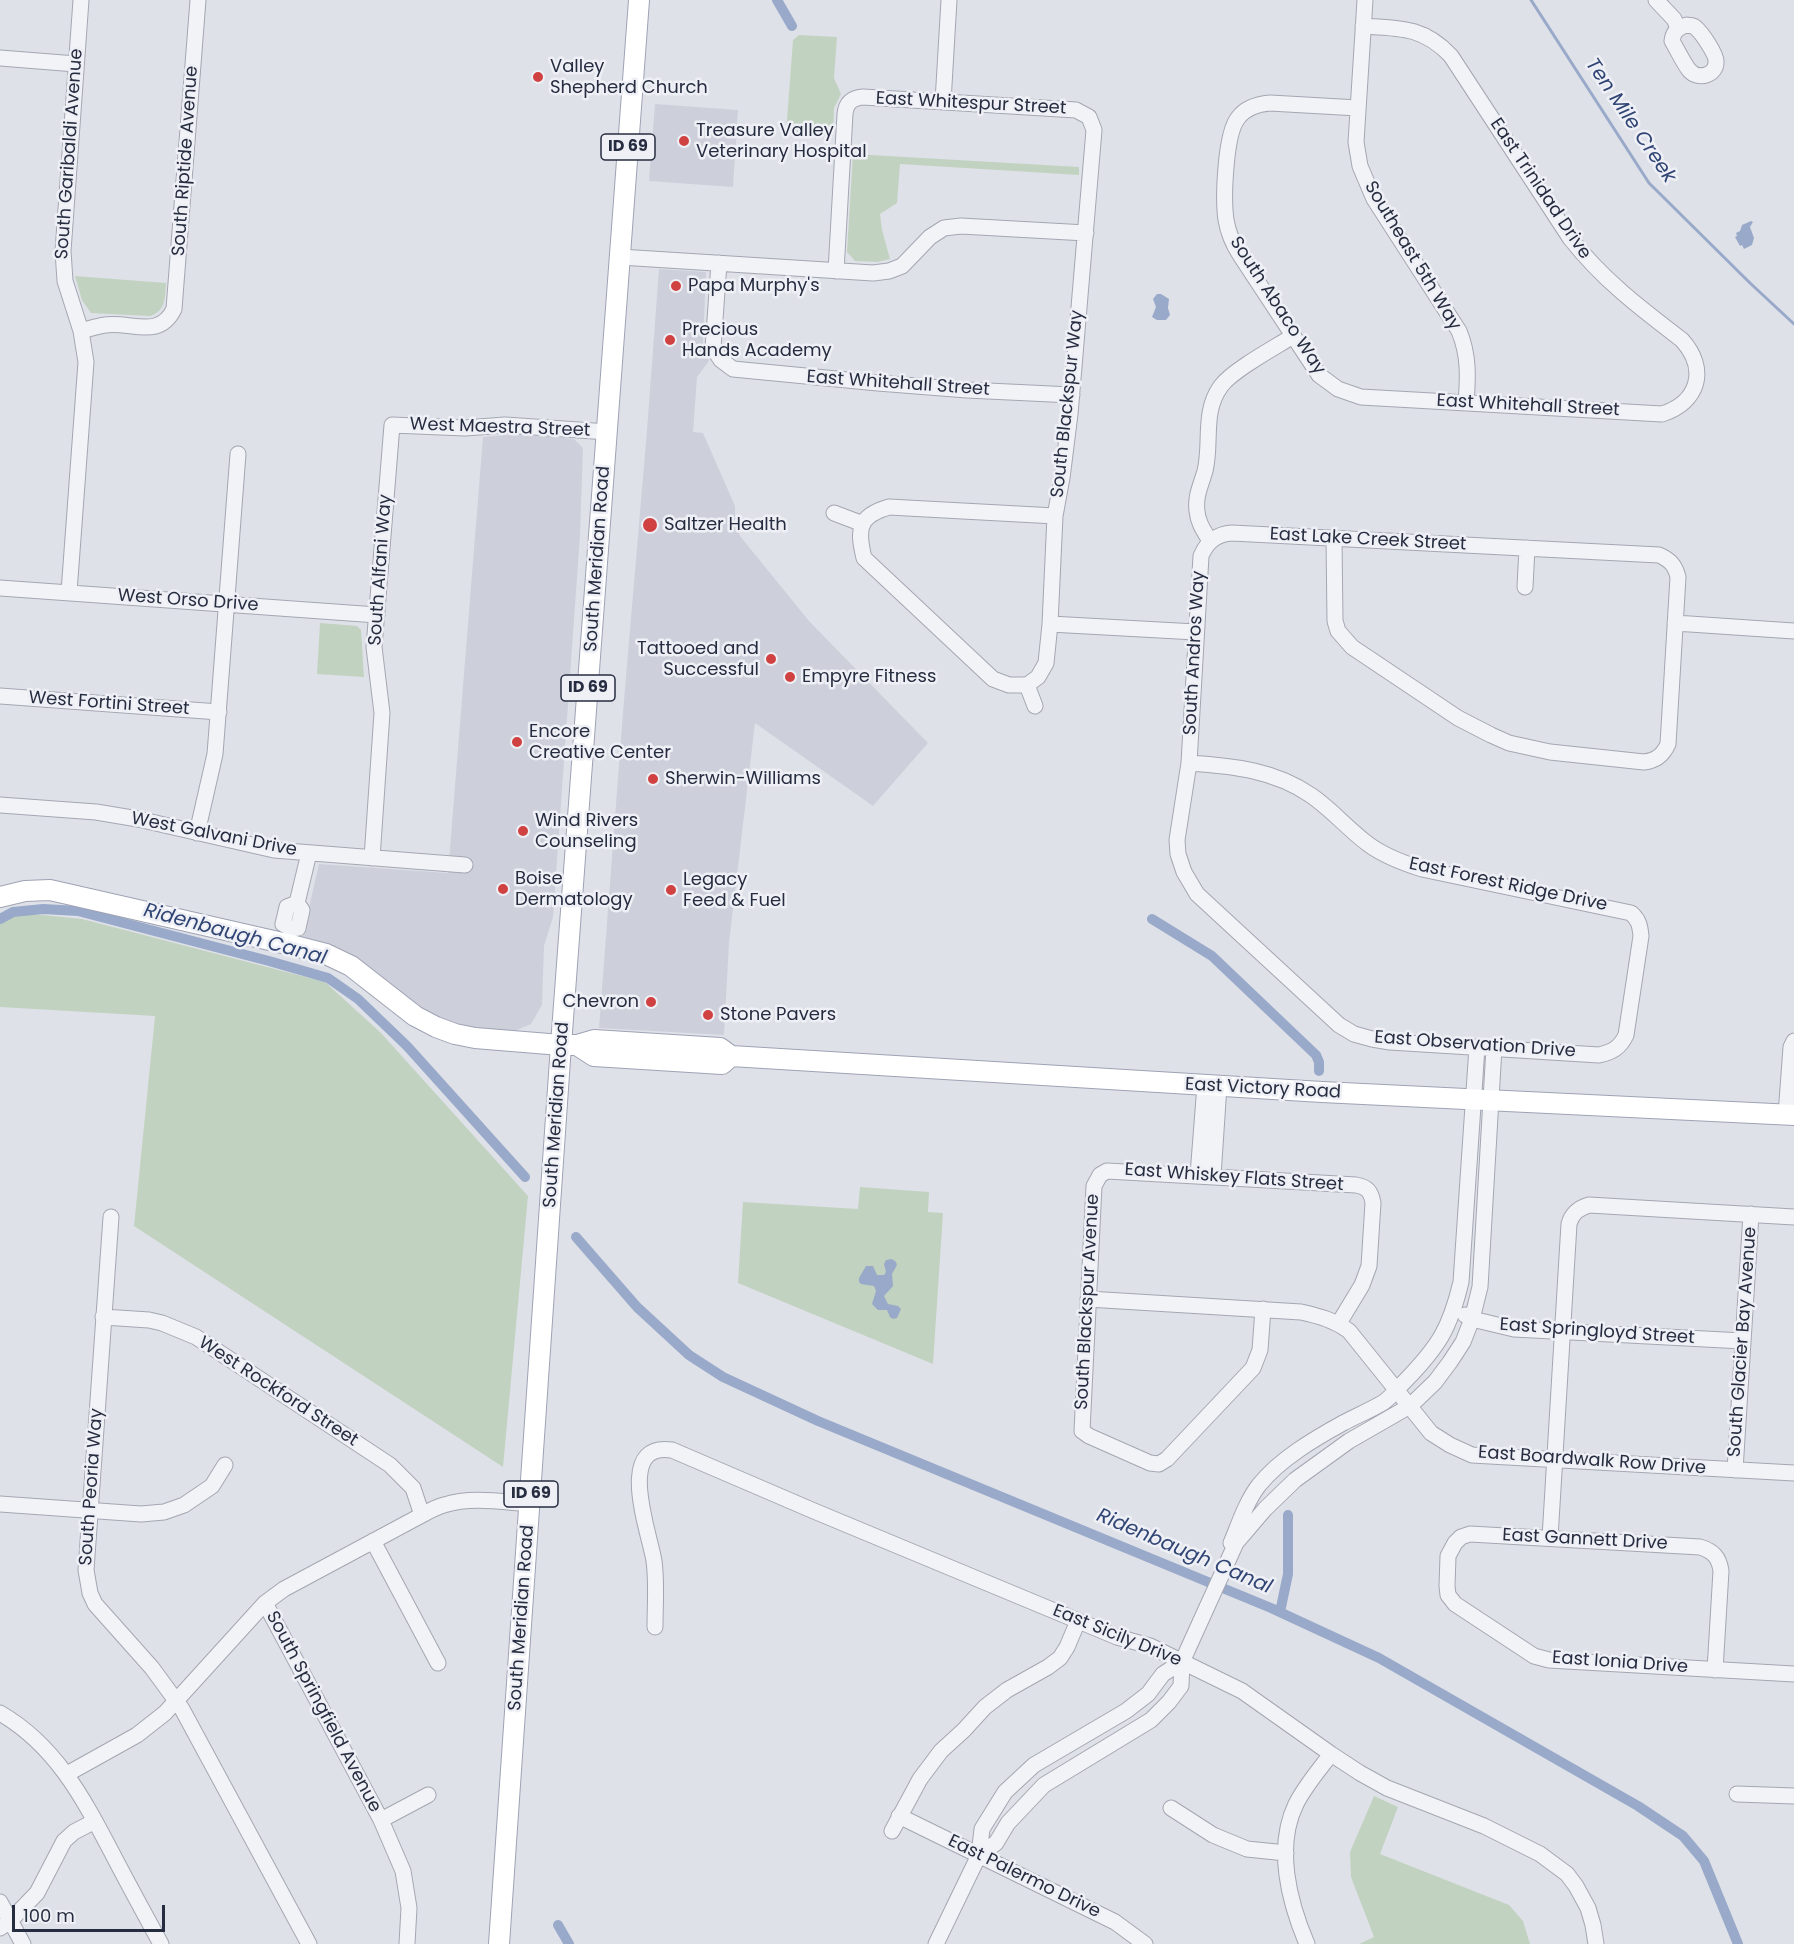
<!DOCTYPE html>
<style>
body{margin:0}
#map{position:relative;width:1794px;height:1944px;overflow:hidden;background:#dfe1e8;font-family:Poppins,sans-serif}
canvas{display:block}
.scale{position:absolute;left:12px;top:1905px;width:153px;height:27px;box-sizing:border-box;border:3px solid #272d40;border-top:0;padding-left:8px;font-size:18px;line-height:21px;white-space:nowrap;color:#272d40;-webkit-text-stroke:4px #eef0f6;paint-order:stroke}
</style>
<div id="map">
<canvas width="1794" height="1944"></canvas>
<div class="scale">100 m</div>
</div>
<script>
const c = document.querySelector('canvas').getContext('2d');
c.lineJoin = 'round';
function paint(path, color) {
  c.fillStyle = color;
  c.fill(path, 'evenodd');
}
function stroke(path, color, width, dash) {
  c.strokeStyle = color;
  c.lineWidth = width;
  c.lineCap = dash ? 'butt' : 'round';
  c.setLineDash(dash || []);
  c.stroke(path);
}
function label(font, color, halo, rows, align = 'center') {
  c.font = font + ' Poppins,sans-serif';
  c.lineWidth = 5;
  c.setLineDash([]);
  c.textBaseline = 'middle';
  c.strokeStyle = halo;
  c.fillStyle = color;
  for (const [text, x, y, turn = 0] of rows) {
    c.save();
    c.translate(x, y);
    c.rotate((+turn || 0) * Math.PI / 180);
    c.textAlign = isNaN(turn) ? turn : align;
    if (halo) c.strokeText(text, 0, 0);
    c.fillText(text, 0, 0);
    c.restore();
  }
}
const built = new Path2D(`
 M655,104L738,110L733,187L649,181Z
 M659,269L706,272L703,343L709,361L697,377L693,432L703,433L735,506V525L740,536L809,621L928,743L873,806L755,723L729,943L724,1035L599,1028L623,712L647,430Z
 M515,434L574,439L583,448L580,535L553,917L544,946L542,1005L531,1024L510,1033L460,1027L425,1013L400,997L373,971L337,950L302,938L319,864L448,873L483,437Z`);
const green = new Path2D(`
 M799,35L837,37L834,78L841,94L834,108L833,136L786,133L793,40Z
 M853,154L1079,167V175L900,164L897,203L880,214L882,230L890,259L877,262L855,261L847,252Z
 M75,276L166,283C165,297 166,311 150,316L91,313L82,300Z
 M320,623L357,626L361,630L364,677L317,674Z
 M22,913L82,919L325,982L381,1033L528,1196L503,1467L134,1226L155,1016L0,1007V923Z
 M860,1187L929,1192L928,1212L943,1213L933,1364L738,1283L743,1202L858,1209Z
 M1374,1796L1398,1807L1380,1854L1509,1905L1523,1921L1530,1944H1359L1374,1937L1351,1877L1350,1852Z`);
const water = new Path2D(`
 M1751,221L1753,222L1750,227L1754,238L1752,245L1744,249L1742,245L1740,246L1735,237L1737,236L1736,233L1740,231L1742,225Z
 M1157,294H1161L1169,299L1168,308L1170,315L1166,320H1157L1152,317L1156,307L1153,299Z
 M892,1259L896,1262L897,1265L892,1274L893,1286L884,1296L888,1304L898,1306L901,1309L897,1318L893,1319L890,1317L887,1310H878L872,1304L876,1291L874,1286L861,1284L859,1282V1278L866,1266H873L877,1275H884L886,1272L884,1264L886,1260Z`);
const stream = new Path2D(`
 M1531,0L1649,183L1750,283L1794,324`);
const canal = new Path2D(`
 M777,0L792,26
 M0,919L13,912L43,909L78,911L269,961L328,978L358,999L407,1046L525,1177
 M1152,919L1212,956L1316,1055L1319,1062V1071
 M576,1237L637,1307L689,1355L723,1377L818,1421L1271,1608L1379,1658L1638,1806L1683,1836L1704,1861L1738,1944
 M1280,1612L1288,1574V1515
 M558,1925L569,1944`);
const minor = new Path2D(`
 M1365,0L1356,142L1360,166L1374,199L1459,331C1469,355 1468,377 1466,403
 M1656,0L1674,19L1678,28
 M1687,25C1691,26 1693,25 1696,28C1702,33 1716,54 1716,61C1717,75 1698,81 1689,70C1683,62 1678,51 1672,41C1673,32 1678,27 1687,25Z
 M0,58L76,64
 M943,102L949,0
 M1358,108L1270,103C1258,104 1246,107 1238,118C1225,134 1223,199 1226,220C1228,232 1233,244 1240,255L1319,375L1338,389L1361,397L1662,414C1699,402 1708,369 1682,340C1640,308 1603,280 1570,238L1451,56C1424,27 1400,28 1363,26
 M620,257L873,273L889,271L902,266L930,237L944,228L961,226L1086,233
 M719,263L713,348L721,360L733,369L878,383L967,390L1072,395
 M836,271L845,114C846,103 852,98 863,97L1076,110L1089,117L1094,130L1070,414L1062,478L1055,516L1050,624L1046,663L1038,677L1027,685
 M81,331C89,329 97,326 105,325C131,321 159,340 174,309L198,0
 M834,513L863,524
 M1210,541C1204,531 1198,523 1197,511C1195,496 1201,485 1205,471C1212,442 1202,412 1221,386C1233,370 1274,348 1293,336
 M1525,587L1527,548
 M0,588L377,615
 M69,592L86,362L81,331L65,281L63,251L81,0
 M1675,623L1794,631
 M1050,624L1196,632
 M1027,685H1009L993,679L864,558C857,529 858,516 889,507L1055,516
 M1027,685L1035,706
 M0,696L219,712
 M1189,763C1233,766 1275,770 1312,796C1332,810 1348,829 1368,844C1384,856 1403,863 1422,869L1631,913C1639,920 1640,926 1641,936L1626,1035C1620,1048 1612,1052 1599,1055L1390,1042L1372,1039L1354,1034L1339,1025L1197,894L1184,872L1178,854L1177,840L1189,763L1201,556C1207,542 1216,534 1232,533L1659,555C1670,560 1675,565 1678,577L1668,744C1663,755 1656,761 1644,762L1550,752L1509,743L1491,735L1458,718L1352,647L1338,631L1335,621L1334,539
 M0,805L96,812L138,819L274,850L465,865
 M197,833L215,754L238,454
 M372,858L382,713L374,647L392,425L465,428L505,425L608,432
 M297,903L302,910L298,928L291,929L283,924L287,907Z
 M297,903L309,853
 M1786,1115L1791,1047L1794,1041
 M1198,1175L1205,1085
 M1213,1176L1219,1086
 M111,1217L86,1570L90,1593L95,1604L152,1668L182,1709L309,1944
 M1088,1299L1301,1312C1319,1316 1334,1320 1349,1331L1431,1433L1450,1445L1472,1455L1794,1473
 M1263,1309L1260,1350L1253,1368L1167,1459L1159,1464L1150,1463L1089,1436L1082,1431L1094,1186L1100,1175L1107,1171L1356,1185C1367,1187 1371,1191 1373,1203L1369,1266L1362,1285L1339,1323
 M1465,1315L1472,1319L1514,1329L1743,1341
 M103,1317L149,1320L162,1323L196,1337L390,1465L413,1488L422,1515
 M1735,1470L1751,1214
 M0,1504L141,1514L164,1512L184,1505L212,1486L225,1465
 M1550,1538L1569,1224C1572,1213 1579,1208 1589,1205L1794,1217
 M373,1541L438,1663
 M1231,1543C1239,1524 1246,1502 1259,1485C1280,1459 1314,1439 1343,1423C1356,1416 1371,1410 1384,1402C1392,1396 1399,1387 1406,1380C1439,1346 1450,1328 1461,1282L1477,1047
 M265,1603L381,1820L403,1871L409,1908L407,1944
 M655,1627C655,1605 657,1583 654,1561C650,1534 614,1441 672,1450L814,1511L1117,1637L1150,1646L1242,1691L1331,1754L1360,1773L1387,1788L1484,1826L1540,1854L1567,1874L1576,1886L1588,1908L1593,1925L1596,1944
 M1715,1670L1721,1571C1719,1557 1713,1551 1700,1547L1470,1534L1461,1537L1455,1543L1448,1556L1447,1586L1448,1595L1455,1604L1534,1656L1549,1660L1794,1674
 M0,1713C55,1745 82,1796 111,1851C127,1882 144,1913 161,1944
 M67,1774L137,1735L165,1713L265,1603L284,1589L422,1515C429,1511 436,1507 444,1505C471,1496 503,1502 531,1504
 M1737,1794L1794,1796
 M1171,1808L1213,1835L1247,1849L1286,1853
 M899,1816L1115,1922L1145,1944
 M381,1820L428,1795
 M892,1831L920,1779L941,1751L964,1730L985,1707L1007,1690L1048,1667L1060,1658L1067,1647L1078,1621
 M979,1855L996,1843L1008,1823L1044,1785L1151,1720L1169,1702L1181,1686L1182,1662L1236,1543L1265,1509L1295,1480L1349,1441L1410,1406L1435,1382L1450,1362L1463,1342L1472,1319L1480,1287L1494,1048
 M0,1902L23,1944
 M0,1928L10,1921L37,1893L64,1841L74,1832L95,1821
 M936,1944L979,1855L982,1829L1005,1792L1034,1765L1126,1711L1148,1694L1163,1674L1182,1662
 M1307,1944C1289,1902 1275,1847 1296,1804C1305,1786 1319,1770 1331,1754`);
const major = new Path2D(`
 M0,897L25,891L50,890L287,944L326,954L351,966L415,1016L436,1027L455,1034L475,1038L561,1045H577L594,1040L720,1048L731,1056L1322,1092L1794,1115
 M577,1045L594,1056L722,1064L731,1056
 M499,1944L561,1045L639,0`);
const markers = [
 [538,77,6,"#d04241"],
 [684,141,6,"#d04241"],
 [676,286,6,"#d04241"],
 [670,340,6,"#d04241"],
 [650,525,8,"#d04241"],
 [771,659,6,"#d04241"],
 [790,677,6,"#d04241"],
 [517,742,6,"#d04241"],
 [653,779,6,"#d04241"],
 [523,831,6,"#d04241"],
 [503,889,6,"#d04241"],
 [671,890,6,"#d04241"],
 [651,1002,6,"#d04241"],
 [708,1015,6,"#d04241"]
];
const shields = [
 [628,147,54],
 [588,688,54],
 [531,1494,54]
];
const shieldNames = [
 ["ID 69",628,147],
 ["ID 69",588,688],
 ["ID 69",531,1494]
];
const poiNames = [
 ["Valley",550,67],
 ["Shepherd Church",550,88],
 ["Treasure Valley",696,131],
 ["Veterinary Hospital",696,152],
 ["Papa Murphy's",688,286],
 ["Precious",682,330],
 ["Hands Academy",682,351],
 ["Saltzer Health",664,525],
 ["Tattooed and",759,649,"right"],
 ["Successful",759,670,"right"],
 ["Empyre Fitness",802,677],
 ["Encore",529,732],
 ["Creative Center",529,753],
 ["Sherwin-Williams",665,779],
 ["Wind Rivers",535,821],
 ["Counseling",535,842],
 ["Boise",515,879],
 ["Dermatology",515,900],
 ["Legacy",683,880],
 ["Feed & Fuel",683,901],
 ["Chevron",639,1002,"right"],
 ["Stone Pavers",720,1015]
];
const streetNames = [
 ["East Whitespur Street",971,104,3],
 ["South Garibaldi Avenue",70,154,-86],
 ["South Riptide Avenue",186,161,-86],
 ["East Trinidad Drive",1540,189,56],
 ["Southeast 5th Way",1412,256,59],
 ["South Abaco Way",1277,306,57],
 ["East Whitehall Street",898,384,4],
 ["South Blackspur Way",1068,404,-84],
 ["East Whitehall Street",1528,406,3],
 ["West Maestra Street",500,428,2],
 ["East Lake Creek Street",1368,540,3],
 ["South Meridian Road",598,559,-86],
 ["South Alfani Way",381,570,-86],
 ["West Orso Drive",188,601,4],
 ["South Andros Way",1195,653,-87],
 ["West Fortini Street",109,704,4],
 ["West Galvani Drive",214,835,11],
 ["East Forest Ridge Drive",1508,885,12],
 ["East Observation Drive",1475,1045,4],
 ["East Victory Road",1263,1089,3],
 ["South Meridian Road",557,1115,-86],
 ["East Whiskey Flats Street",1234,1178,4],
 ["South Blackspur Avenue",1088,1302,-87],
 ["East Springloyd Street",1597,1332,4],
 ["South Glacier Bay Avenue",1743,1342,-86],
 ["West Rockford Street",278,1392,33],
 ["East Boardwalk Row Drive",1592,1461,4],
 ["South Peoria Way",92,1487,-86],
 ["East Gannett Drive",1585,1540,3],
 ["South Meridian Road",522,1618,-86],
 ["East Sicily Drive",1117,1636,22],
 ["East Ionia Drive",1620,1663,4],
 ["South Springfield Avenue",323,1712,62],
 ["East Palermo Drive",1024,1877,26]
];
const waterNames = [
 ["Ten Mile Creek",1630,121,56],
 ["Ridenbaugh Canal",235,935,15],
 ["Ridenbaugh Canal",1184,1552,23]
];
paint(built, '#cdd0da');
paint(green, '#c2d2c0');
paint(water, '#99a9c9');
stroke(stream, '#99a9c9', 3);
stroke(canal, '#99a9c9', 10);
stroke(minor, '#a4a7b2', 17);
stroke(major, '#9ea3b4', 22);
stroke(minor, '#f1f3f7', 15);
stroke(major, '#fff', 20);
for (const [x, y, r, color] of markers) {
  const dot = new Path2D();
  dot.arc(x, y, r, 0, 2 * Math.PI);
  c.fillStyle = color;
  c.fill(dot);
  stroke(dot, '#eef0f6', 2);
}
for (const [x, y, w] of shields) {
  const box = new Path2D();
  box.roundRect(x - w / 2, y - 13, w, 26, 4.5);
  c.fillStyle = '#eef0f6';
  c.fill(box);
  stroke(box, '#272d40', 1.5);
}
label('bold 16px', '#272d40', null, shieldNames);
label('18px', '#272d40', '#eef0f6', poiNames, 'left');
label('18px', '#272d40', '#eef0f6', streetNames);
label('italic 20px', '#314574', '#eef0f6', waterNames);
</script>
